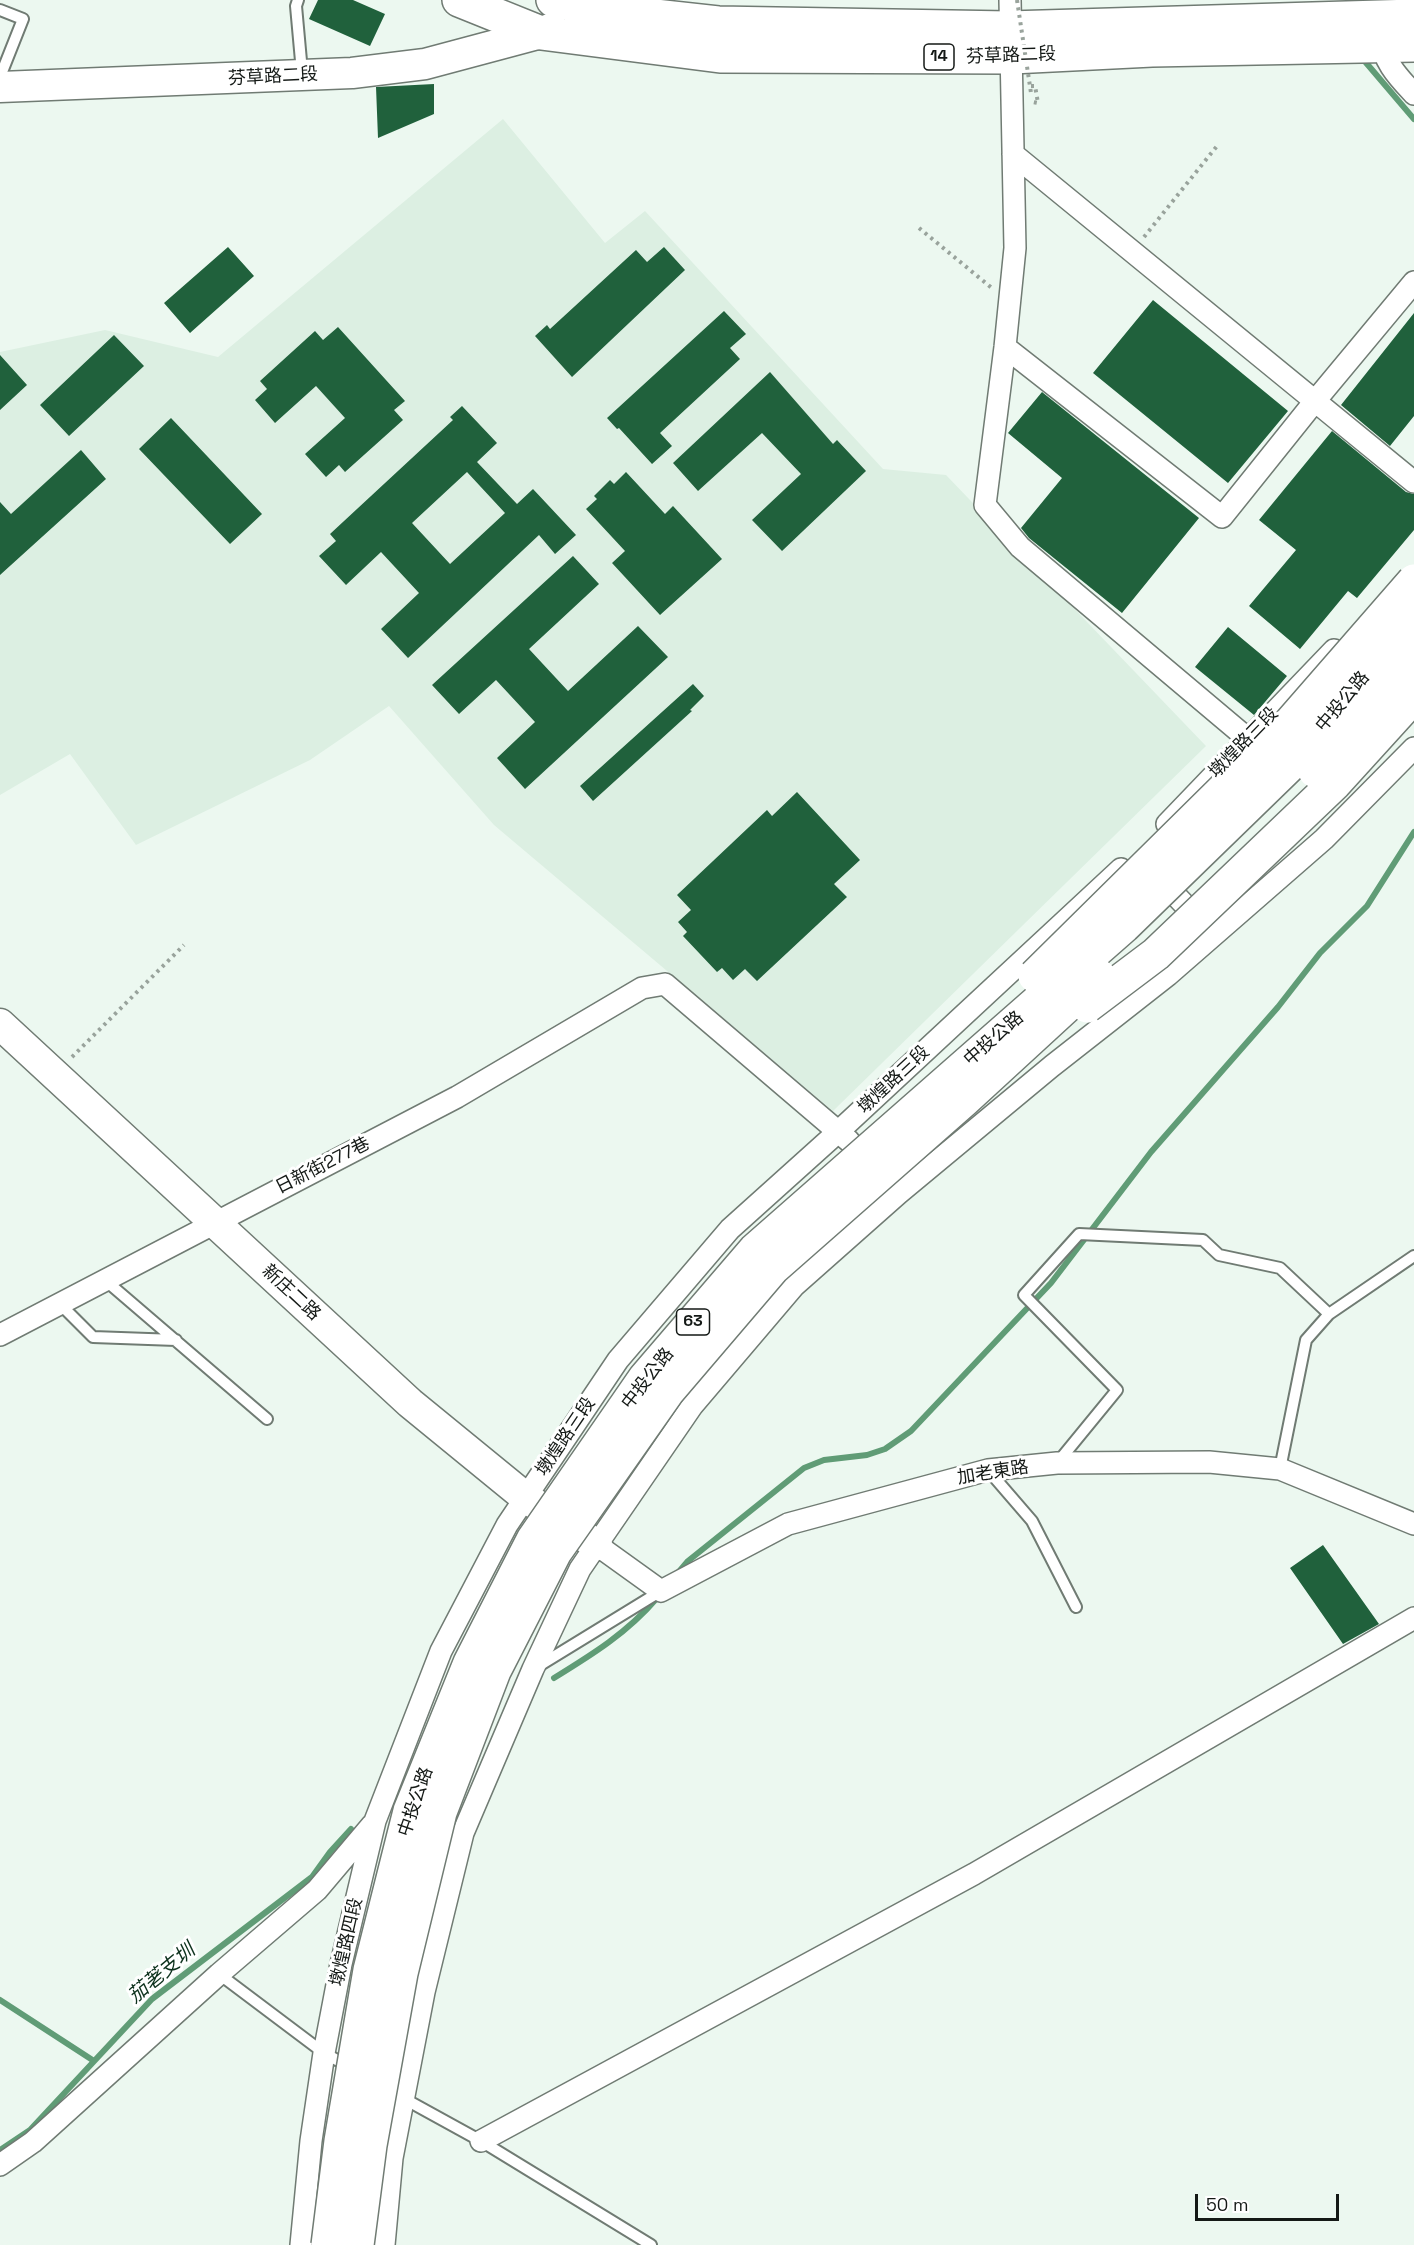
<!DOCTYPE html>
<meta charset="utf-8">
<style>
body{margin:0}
#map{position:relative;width:1414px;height:2245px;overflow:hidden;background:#ecf8f0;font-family:"Space Grotesk",sans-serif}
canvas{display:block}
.scale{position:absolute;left:1195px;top:2194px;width:144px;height:27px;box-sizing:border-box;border:3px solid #141916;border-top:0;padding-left:8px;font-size:18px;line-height:21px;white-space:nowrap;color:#141916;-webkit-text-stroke:4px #fff;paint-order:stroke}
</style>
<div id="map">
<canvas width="1414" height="2245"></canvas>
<div class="scale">50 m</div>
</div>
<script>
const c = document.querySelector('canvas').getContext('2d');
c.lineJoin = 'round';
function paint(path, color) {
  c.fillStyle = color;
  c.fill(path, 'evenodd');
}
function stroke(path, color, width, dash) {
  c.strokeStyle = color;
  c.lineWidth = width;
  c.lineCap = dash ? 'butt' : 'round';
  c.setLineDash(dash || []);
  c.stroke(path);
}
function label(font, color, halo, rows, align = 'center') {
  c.font = font + ' "Space Grotesk","Noto Sans TC",sans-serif';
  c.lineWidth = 6;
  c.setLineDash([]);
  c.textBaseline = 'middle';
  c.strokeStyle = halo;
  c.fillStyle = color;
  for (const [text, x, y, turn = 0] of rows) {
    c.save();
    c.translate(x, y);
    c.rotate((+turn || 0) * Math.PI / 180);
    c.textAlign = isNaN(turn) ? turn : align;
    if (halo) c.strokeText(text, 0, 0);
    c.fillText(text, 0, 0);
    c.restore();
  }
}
const built = new Path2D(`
 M503,119L605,243L645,211L883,469L946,475L1206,746L833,1111L494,825L389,706L310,760L136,845L70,754L0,795V352L105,330L218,357Z`);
const stream = new Path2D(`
 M1362,58L1414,119
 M677,1574L688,1561L804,1468L824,1460L867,1455L885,1449L911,1431L1051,1283L1151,1152L1278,1007L1320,953L1367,906L1414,832
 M554,1678C593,1654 627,1633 657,1598
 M0,2000L94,2061
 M0,2150L30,2130L152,1999L312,1877L330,1852L351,1829`);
const building = new Path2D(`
 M318,0H353L385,14L370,46L309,19Z
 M434,84V114L378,138L376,87Z
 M228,247L254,276L190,333L164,303Z
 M664,247L685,270L572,377L535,336L547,325L550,329L636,250L647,262Z
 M1153,300L1288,411L1228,483L1093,373Z
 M724,311L746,334L730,348L740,359L660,433L672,446L652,464L619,428L617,429L607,418Z
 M1414,313V416L1390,446L1341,405Z
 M338,327L405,401L394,410L403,420L345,472L339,465L326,477L305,454L345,418L316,386L275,423L255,400L267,389L260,381L315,331L323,340Z
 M114,335L144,366L69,436L40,405Z
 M0,355L27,385L0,410Z
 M770,372L833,444L837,440L866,471L782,551L752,520L801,474L762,433L698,491L673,463Z
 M1042,392L1199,518L1122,613L1029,538L1021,528L1062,478L1008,433Z
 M462,406L497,443L477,462L517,504L533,489L576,535L555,554L539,535L408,658L381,629L419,593L381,552L346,585L319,556L336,541L330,534L453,420L450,417ZM467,472L505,513L450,564L412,523Z
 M171,418L262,514L230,544L139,449Z
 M1332,431L1406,492L1414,494V530L1357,598L1348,591L1300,649L1249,606L1296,550L1259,520Z
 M81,450L106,479L0,575V502L11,514Z
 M626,472L665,514L673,506L722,559L660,615L612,563L625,551L586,509L597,499L594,496L610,480L614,484Z
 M573,556L599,584L529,649L568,691L638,626L668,657L525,789L497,758L535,722L496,680L459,714L432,685Z
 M1228,627L1287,676L1254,715L1195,667Z
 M693,684L704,696L690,710L692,711L593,801L580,786Z
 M797,792L860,860L834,884L847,897L757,981L745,969L733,980L722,968L717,972L683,936L687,932L678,922L691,910L677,895L767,810L772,816Z
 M1323,1545L1379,1624L1343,1644L1290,1568Z`);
const path = new Path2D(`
 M1031,86H1035L1038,103L1033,102
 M919,228L993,289
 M1144,237L1217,146
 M72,1057L184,945`);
const lane = new Path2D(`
 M298,0L296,6L302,72
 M0,10L23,19L0,77
 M105,1280L267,1419
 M59,1303L93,1337L176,1340
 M1058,1462L1117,1390L1024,1295L1079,1234L1203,1240L1219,1255L1280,1268L1329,1314
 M1280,1469L1306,1340L1329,1314L1414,1256
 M988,1470L1032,1521L1076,1607
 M537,1667L661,1591
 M219,1974L324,2053L348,2066
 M401,2097L481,2141L651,2245`);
const street = new Path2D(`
 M1010,0L1015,248L1005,347L985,505L1020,547L1248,739
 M1382,36C1381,60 1399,78 1414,94
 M1013,154L1414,482
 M1005,347L1222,517L1315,401L1414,282
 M1167,824L1334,650
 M1158,877L1203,924
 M0,1335L457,1097L642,988L665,984L849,1141
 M597,1545L661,1591L788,1524L988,1470L1057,1463L1209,1462L1280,1469L1414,1524
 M481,2141L974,1874L1414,1618
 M0,2165L33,2142L219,1974L317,1890L372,1825
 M301,2245L311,2141L324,2053L341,1964L375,1821L441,1651L507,1525L618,1360L730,1229L839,1131L1121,869
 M384,2245L392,2158L424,1992L463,1833L533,1669L580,1569L692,1406L794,1286L899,1193L1052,1066L1168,975L1324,839L1414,748`);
const secondary = new Path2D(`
 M0,87L352,73L425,64L541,33L552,28
 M0,1024L410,1403L525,1497L597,1545`);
const primary = new Path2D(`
 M459,0L541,33L720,56L1012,57L1152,50L1414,45
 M553,0L593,9L718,23L1009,28L1414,16`);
const pathBridge = new Path2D(`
 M1017,0L1031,93`);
const primaryBridge = new Path2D(`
 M1315,771L1414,656
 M1035,976L1285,729L1414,581
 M1087,1006L1156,954L1335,783L1414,696
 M328,2245L341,2141L370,1970L410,1811L470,1663L533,1540L645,1378L755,1250L1124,926L1298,757L1414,618
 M357,2245L370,2145L401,1973L440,1812L494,1671L555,1552L668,1391L773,1268L964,1100L1099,976`);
const shields = [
 [939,57,30],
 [693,1322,33]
];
const shieldNames = [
 ["14",939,57],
 ["63",693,1322]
];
const streetNames = [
 ["芬草路二段",1011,56,-2],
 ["芬草路二段",273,77,-3],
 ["中投公路",1343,702,-50],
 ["墩煌路三段",1244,743,-46],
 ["中投公路",994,1039,-41],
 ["墩煌路三段",894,1080,-43],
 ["日新街277巷",323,1166,-27],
 ["新庄二路",291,1293,43],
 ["中投公路",648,1379,-52],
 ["墩煌路三段",566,1437,-56],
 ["加老東路",993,1473,-9],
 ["中投公路",416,1802,-71],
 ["墩煌路四段",347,1942,-77]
];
const waterNames = [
 ["茄荖支圳",162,1974,-40]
];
paint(built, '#dcefe2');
stroke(stream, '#609c76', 6);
paint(building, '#20613c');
stroke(lane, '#707b73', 14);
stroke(street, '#707b73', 24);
stroke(secondary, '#707b73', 33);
stroke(primary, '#707b73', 36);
stroke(path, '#99a39c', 4, [3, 4.5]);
stroke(lane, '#fff', 10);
stroke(street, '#fff', 21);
stroke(secondary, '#fff', 30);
stroke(primary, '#fff', 33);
stroke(primaryBridge, '#707b73', 36, []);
stroke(pathBridge, '#99a39c', 4, [3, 4.5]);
stroke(primaryBridge, '#fff', 33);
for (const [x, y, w] of shields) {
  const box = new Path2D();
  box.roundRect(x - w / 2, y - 13, w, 26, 4.5);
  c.fillStyle = '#fff';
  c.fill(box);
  stroke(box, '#141916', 1.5);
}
label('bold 16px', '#141916', null, shieldNames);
label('18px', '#141916', '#fff', streetNames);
label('italic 20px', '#0c311c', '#fff', waterNames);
</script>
